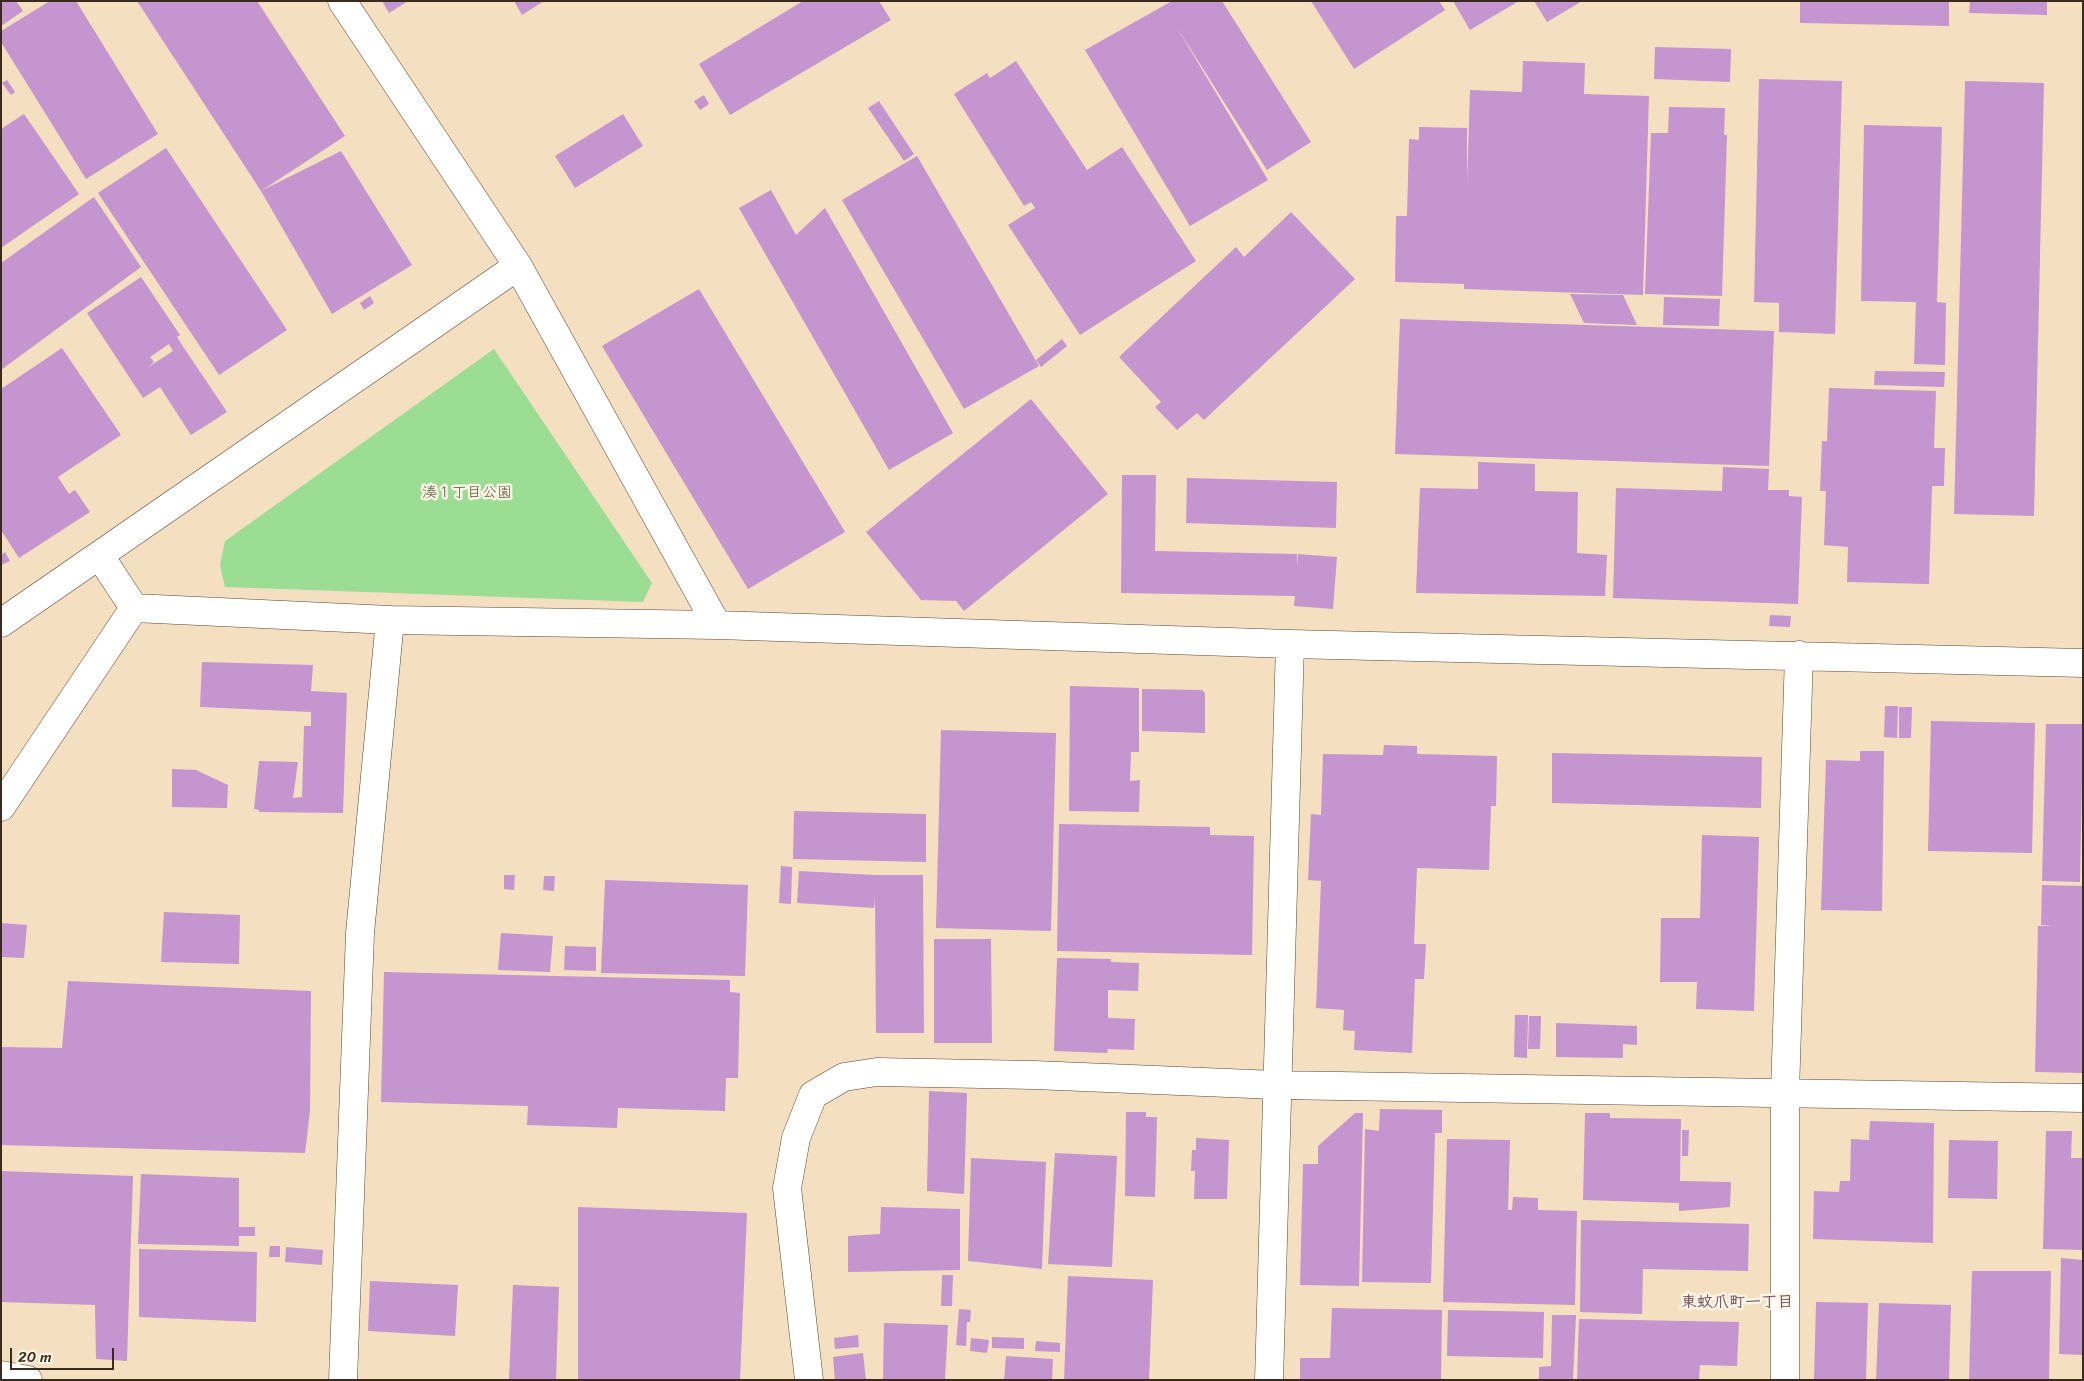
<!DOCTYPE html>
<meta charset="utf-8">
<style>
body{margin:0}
#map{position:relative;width:2084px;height:1381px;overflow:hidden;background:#f5dfc1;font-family:Sriracha,sans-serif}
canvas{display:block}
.frame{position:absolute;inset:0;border:2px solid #3b2a1e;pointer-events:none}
.scale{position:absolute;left:10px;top:1348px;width:104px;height:22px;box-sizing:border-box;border:2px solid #3b2a1e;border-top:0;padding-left:6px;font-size:15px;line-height:18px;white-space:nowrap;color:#3b2a1e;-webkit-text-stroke:4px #fcf5e5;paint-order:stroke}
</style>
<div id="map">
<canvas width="2084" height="1381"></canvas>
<div class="frame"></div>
<div class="scale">20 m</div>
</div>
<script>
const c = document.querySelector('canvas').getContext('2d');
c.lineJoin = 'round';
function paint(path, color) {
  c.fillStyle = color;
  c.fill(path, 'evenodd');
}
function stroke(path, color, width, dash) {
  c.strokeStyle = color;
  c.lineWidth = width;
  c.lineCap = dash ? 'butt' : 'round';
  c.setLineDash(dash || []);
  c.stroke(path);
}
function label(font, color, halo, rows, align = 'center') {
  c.font = font + ' Sriracha,"Klee One",sans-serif';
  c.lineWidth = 5;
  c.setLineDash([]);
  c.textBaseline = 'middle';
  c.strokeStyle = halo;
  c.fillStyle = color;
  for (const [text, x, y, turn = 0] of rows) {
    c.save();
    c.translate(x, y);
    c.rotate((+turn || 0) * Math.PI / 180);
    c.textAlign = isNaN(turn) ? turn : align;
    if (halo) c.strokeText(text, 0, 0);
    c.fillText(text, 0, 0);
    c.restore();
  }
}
const green = new Path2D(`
 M494,349L652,583L643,602L225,587L220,565L225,541Z`);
const building = new Path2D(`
 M1,1H16L23,11L1,26Z
 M50,1H76L158,134L86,179L1,42V31Z
 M137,1H257L345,136L261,191Z
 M382,1H408L389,13Z
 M514,1H544L522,15Z
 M803,1H879L891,20L730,115L699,64Z
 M1172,1H1222L1311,142L1267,170L1176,26L1268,180L1190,226L1085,50Z
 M1311,1H1439L1445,10L1354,69Z
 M1453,1H1519L1470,30Z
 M1534,1H1582L1547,22Z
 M1800,1H1949V26L1800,23Z
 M1970,1H2047V15L1969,13Z
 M1655,47L1731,49L1730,82L1654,79Z
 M1016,61L1087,170L1122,147L1196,261L1080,335L1008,225L1035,208L1031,202L1024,206L954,94L987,73L990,78Z
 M1523,61L1585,63L1584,94L1649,96L1643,295L1464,289V284L1395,282L1396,216H1407L1409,139L1419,140V127L1467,128V184L1470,90L1522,92Z
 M1759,79L1842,81L1835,334L1779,332V303L1754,302Z
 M7,80L15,92L11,95L2,83Z
 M1965,81L2044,83L2034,516L1954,514Z
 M704,95L709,104L700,110L694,101Z
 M879,101L914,154L904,161L868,108Z
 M1669,107L1725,108L1724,135H1727L1722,296L1645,294L1651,133H1668Z
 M24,114L79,194L1,248V129Z
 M623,114L643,146L575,188L555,156Z
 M1864,125L1942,127L1937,302L1946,303L1945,365L1914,364L1916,302L1861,301Z
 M166,148L287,330L219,375L98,193Z
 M341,151L412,265L332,314L261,191Z
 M917,156L1039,366L964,409L842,200Z
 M771,190L796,235L825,208L953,433L889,470L739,208Z
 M94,197L141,267L1,370V263Z
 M1291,212L1355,279L1204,420L1197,413L1177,430L1155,407L1161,402L1119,357L1236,247L1244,257Z
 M141,277L180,335L177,337L182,345L227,412L191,435L160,387L143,398L87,313ZM169,344L173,351L147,368L154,362L150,357Z
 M699,289L845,532L748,589L602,346Z
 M1570,294L1623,295L1637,325L1584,323Z
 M370,296L374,303L364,310L360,303Z
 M1664,297L1720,299L1719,326L1663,325Z
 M1400,319L1774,331L1769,466L1395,454Z
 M1062,339L1067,346L1041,367L1036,360Z
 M62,348L121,435L58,477L69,494L75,490L90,512L19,558L1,530V389Z
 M1875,371L1945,372L1944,387L1874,385Z
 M1829,388L1936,391L1934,448H1945L1944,486H1932V488L1929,584L1847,582L1848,547L1824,545L1826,491H1820L1822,441H1827Z
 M1031,399L1108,494L964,611L956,601L921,600L866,532Z
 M1478,462L1535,464V491L1578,492L1577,553L1607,555L1605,596L1416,593L1420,488L1478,489Z
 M1723,467L1769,469L1768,490H1789V496L1802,497L1798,604L1613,598L1616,488L1722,491Z
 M1122,475H1156L1155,551L1297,554V567L1298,554L1337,557L1333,609L1294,606L1295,596L1121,593Z
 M1187,478L1337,482L1336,528L1186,523Z
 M5,552L10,561L1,565V555Z
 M1770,615L1791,616L1790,627L1769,626Z
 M202,662L313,665L311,691L347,693L343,813L259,812V810L254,809L259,761L298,762L293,798L302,797L304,726H311V712L200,707Z
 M1070,686L1139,688V752H1131L1130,781L1140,780L1139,812L1069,811Z
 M1142,689L1202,690L1205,693V733L1142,731Z
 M1885,706H1898L1897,738L1884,737Z
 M1899,707H1912L1911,738H1899Z
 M1931,721L2035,723L2032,853L1928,851Z
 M2046,724H2083L2080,882L2042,881Z
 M941,730L1056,733L1051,931L936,928Z
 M1384,745L1417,746V754L1497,756L1496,806H1491L1489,870L1417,868L1414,944H1426L1424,979H1415L1412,1053L1354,1050L1355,1031L1343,1030L1344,1010L1316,1008L1321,881L1308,880L1311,814L1321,815L1323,754L1383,755Z
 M1860,751H1884L1882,911L1821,910L1826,760L1860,761Z
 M1552,753L1762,757L1761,808L1552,803Z
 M172,769L196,770L228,785L227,808L172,807Z
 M794,811L926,814V862L793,859Z
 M1059,824L1210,827V835L1254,836L1252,955L1057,951Z
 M1702,835L1759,837L1754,1011L1696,1009L1697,982H1660L1661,918H1700Z
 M781,866L792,867L791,904L779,903Z
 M799,871L875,875H923L924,1033H876L875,898L874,908L797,903Z
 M504,875H515L514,890L504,889Z
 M544,876H555L554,891L543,890Z
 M605,880L748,885L745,976L601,973Z
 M2042,885L2083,886V1073L2035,1072L2038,926H2052L2041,925Z
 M164,912L240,915L239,964L161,962Z
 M1,923L27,925L24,958L1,957Z
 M501,933L553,936L550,972L498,970Z
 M934,939H991L992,1043H934Z
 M565,946L596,947V971L564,970Z
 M1057,958L1111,959V962L1139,963L1138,991L1108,990V1018L1135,1019L1134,1050L1108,1049L1107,1053L1054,1051Z
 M384,972L730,980V992L740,993L738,1078H726L725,1111L618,1108L617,1128L527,1125L528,1106L381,1102Z
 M68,981L311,991L310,1111L305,1153L1,1145V1047L62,1048Z
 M1515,1015H1528L1527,1058L1514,1057Z
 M1529,1016H1541L1540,1049H1528Z
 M1556,1023L1637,1026V1045L1623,1044V1058L1556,1057Z
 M929,1091L967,1093L964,1194L927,1191Z
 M1380,1109L1442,1110V1133H1435L1431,1283L1362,1282L1365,1129L1379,1131Z
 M1126,1112H1146V1117H1157L1155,1197L1125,1196Z
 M1355,1113H1363L1359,1286L1300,1285L1303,1164H1318V1146Z
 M1585,1113H1610V1118L1681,1119L1680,1181L1731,1182L1730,1207L1679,1211V1203L1583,1200Z
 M1870,1121L1934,1123L1933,1243L1813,1239L1814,1191L1839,1192L1840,1181H1850L1851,1139L1869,1140Z
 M1682,1130H1689L1688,1156H1682Z
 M2046,1131H2072L2071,1158H2083V1250L2043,1249Z
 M1196,1138L1229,1140L1227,1199H1194L1195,1171H1191L1192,1150H1196Z
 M1447,1139L1510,1140L1508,1210H1512L1513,1197L1538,1198V1210L1577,1211L1575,1305L1443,1302Z
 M1949,1140L1998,1141L1997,1199L1948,1198Z
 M1055,1153L1117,1156L1112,1267L1048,1264Z
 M971,1158L1046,1162L1042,1269L968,1261Z
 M1,1171L133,1176L127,1361L96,1359L95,1305L1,1302Z
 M141,1174L239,1178V1227H255V1236H239V1246L138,1244Z
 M578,1207L747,1213L740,1380H578Z
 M881,1207L960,1209V1270L848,1272V1236L880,1234Z
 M1581,1220L1749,1224L1748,1271L1643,1269L1642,1314L1580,1312Z
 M270,1246H280V1257H269Z
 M286,1247L323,1250L322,1265L285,1262Z
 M139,1249L257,1252L256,1322L139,1317Z
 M2061,1258L2083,1260V1355L2059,1354Z
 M1972,1271H2051L2049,1380H1969Z
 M942,1275H953L952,1306H941Z
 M1068,1276L1153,1280L1149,1380H1064Z
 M370,1281L458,1285L455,1336L368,1331Z
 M513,1285L559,1287L556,1380H509Z
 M1816,1302L1868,1303L1866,1380H1814Z
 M1879,1303L1951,1305L1949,1380H1876Z
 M1332,1308L1442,1310L1441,1380H1300V1358H1330Z
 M959,1309L971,1310L970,1322H967L966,1346L956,1345Z
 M1448,1310L1544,1312L1543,1358L1447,1356Z
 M1552,1315H1576L1573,1380H1539V1367L1551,1366Z
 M1579,1319L1739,1322L1737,1366L1700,1365L1699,1380H1577Z
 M884,1323L948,1325L945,1380H883Z
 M858,1335L859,1347L835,1349L834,1338Z
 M992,1337L1024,1338V1349L992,1348Z
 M971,1338L989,1340L987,1353L970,1351Z
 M1036,1341L1060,1343V1352L1035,1351Z
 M863,1353L866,1380H835L833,1357Z
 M1006,1356L1053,1359L1052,1380H1004Z`);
const minor = new Path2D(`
 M342,1L518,266L717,625
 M100,556L134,608L390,620L717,625L1290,644L2083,663
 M1,623L518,266
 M1,807L134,608
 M1,1375L28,1380
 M343,1380L360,933L390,620
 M809,1380L787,1188L796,1138L813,1095L844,1077L877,1072L1034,1075L1276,1085L2083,1098
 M1269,1380L1290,644
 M1785,1380V1092L1799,655`);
const parkNames = [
 ["湊１丁目公園",467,493]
];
const neighbourhoodNames = [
 ["東蚊爪町一丁目",1737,1303]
];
paint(green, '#9cdd94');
paint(building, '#c495ce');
stroke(minor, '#574536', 29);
stroke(minor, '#fff', 28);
label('15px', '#53573c', '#fcf5e5', parkNames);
label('bold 16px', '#6b4f5c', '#fcf5e5', neighbourhoodNames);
</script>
